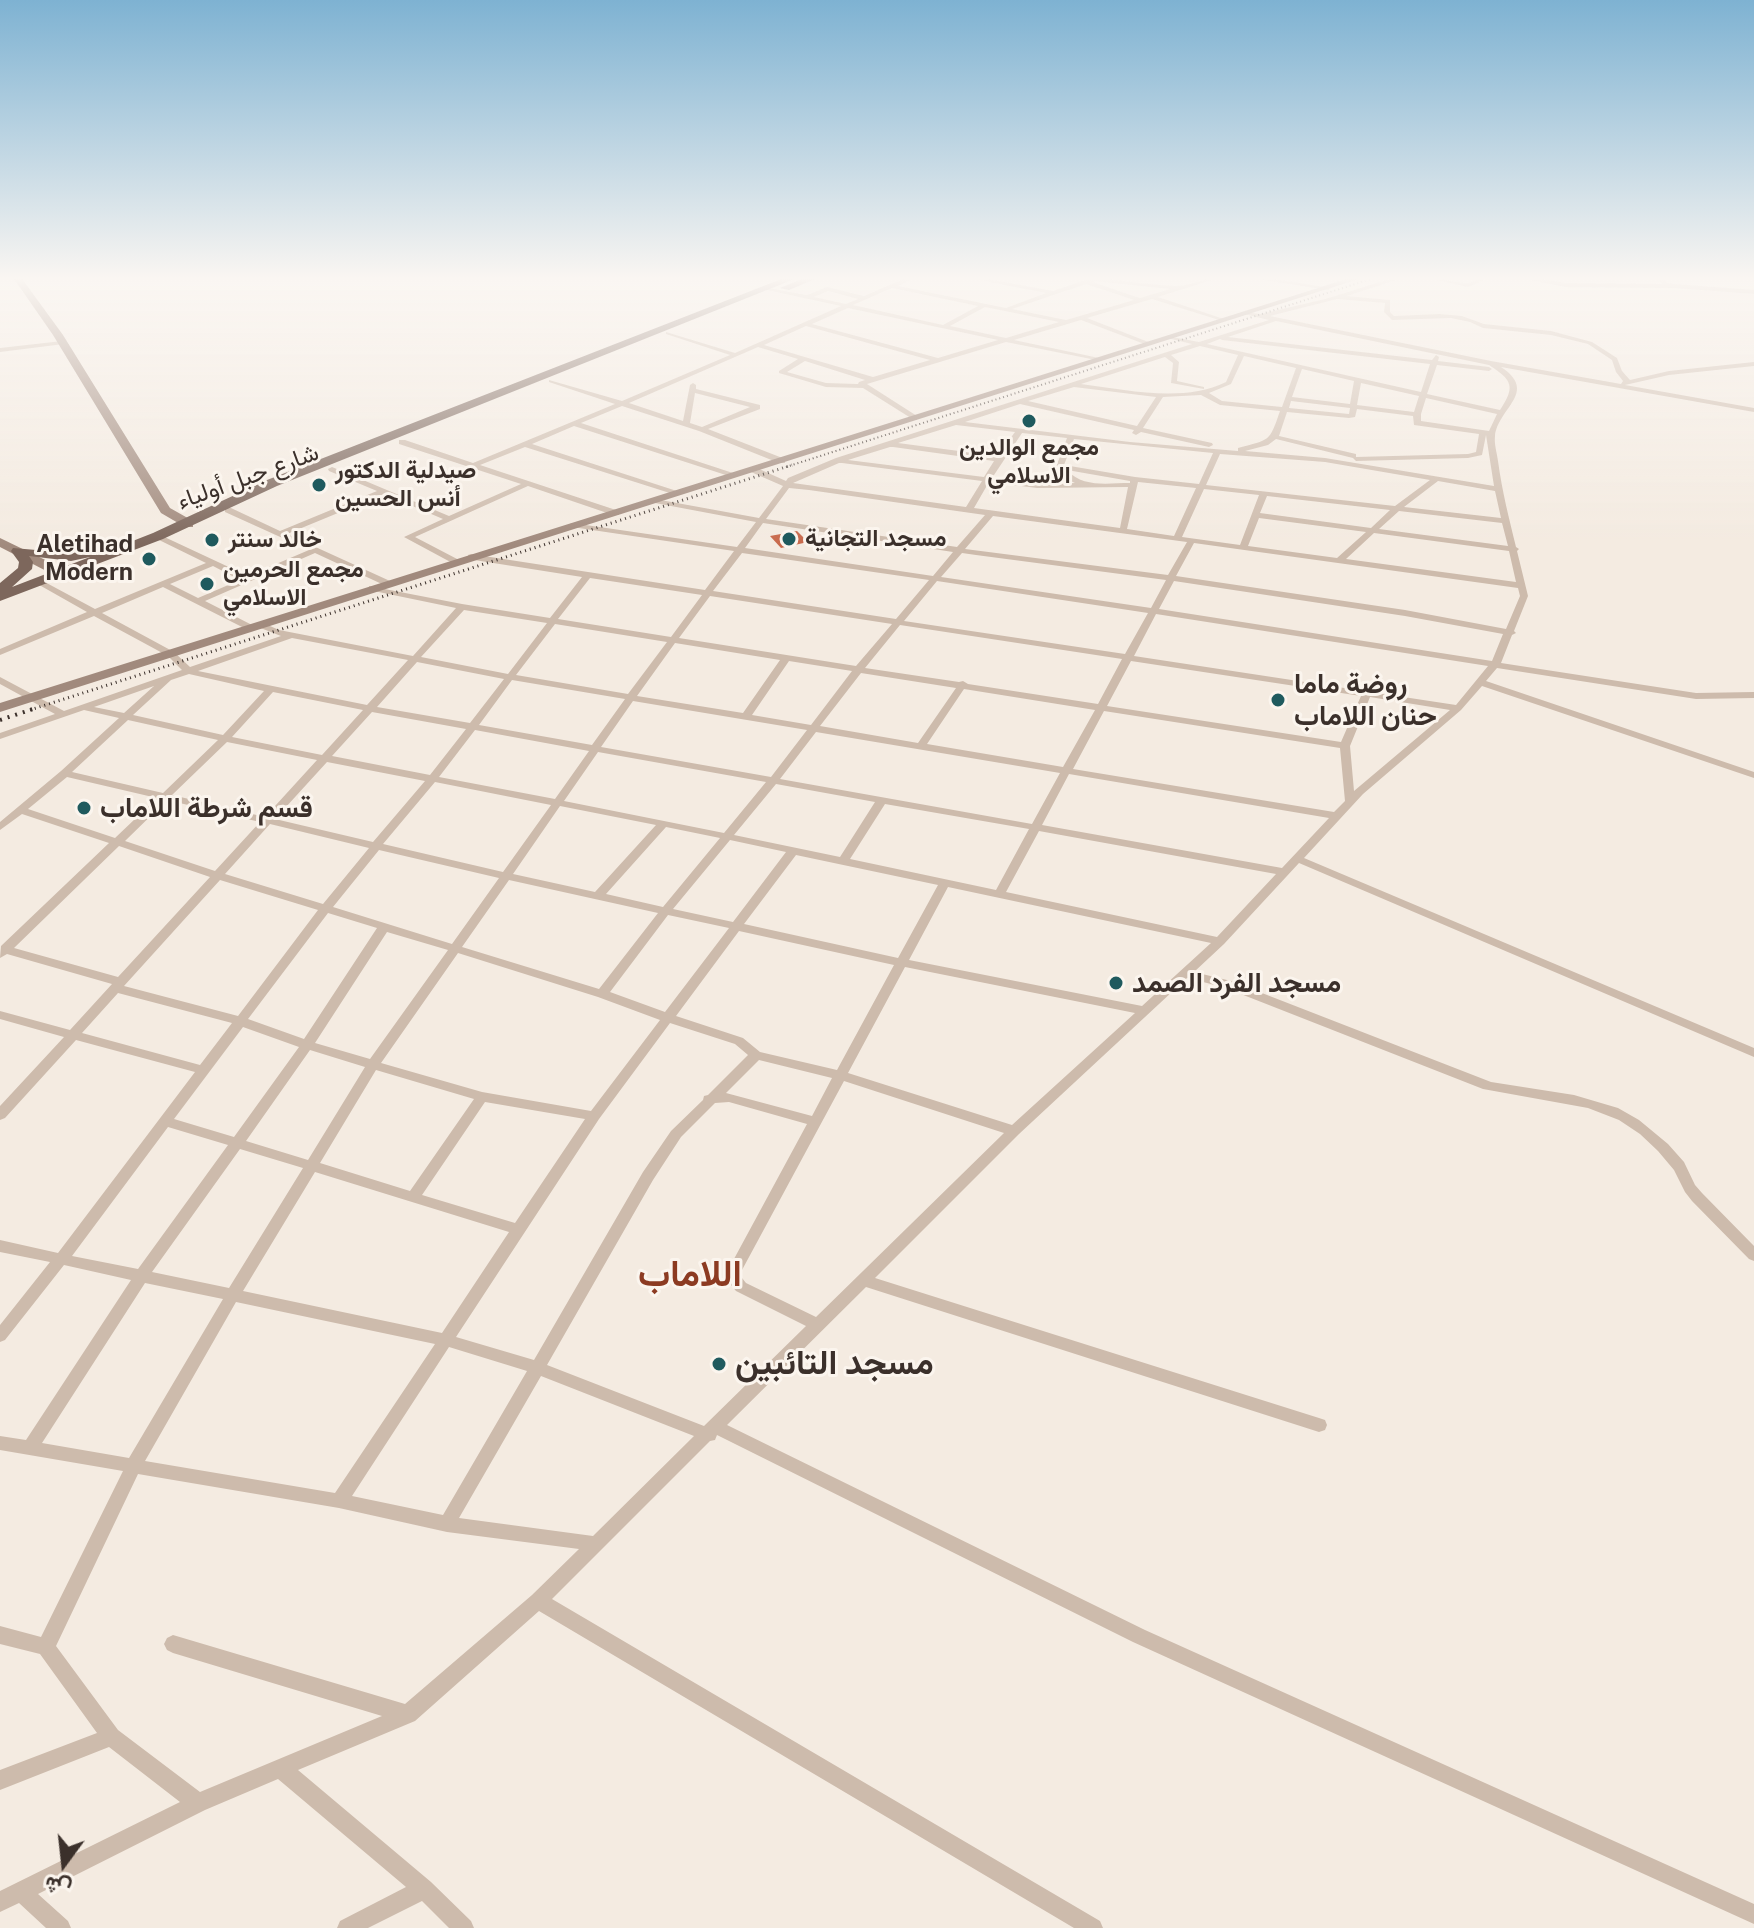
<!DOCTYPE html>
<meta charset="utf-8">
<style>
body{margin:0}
#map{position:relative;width:1754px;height:1928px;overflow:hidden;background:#f4ebe1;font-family:"Public Sans",Vazirmatn,sans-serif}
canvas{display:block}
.north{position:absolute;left:24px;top:1824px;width:80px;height:80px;-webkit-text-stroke:6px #fbf5ee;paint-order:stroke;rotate:195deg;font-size:22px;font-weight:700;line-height:32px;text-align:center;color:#3b302b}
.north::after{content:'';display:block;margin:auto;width:28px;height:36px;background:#3b302b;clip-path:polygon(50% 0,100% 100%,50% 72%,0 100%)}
</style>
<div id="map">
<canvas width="1754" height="1928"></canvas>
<div class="north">ش</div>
</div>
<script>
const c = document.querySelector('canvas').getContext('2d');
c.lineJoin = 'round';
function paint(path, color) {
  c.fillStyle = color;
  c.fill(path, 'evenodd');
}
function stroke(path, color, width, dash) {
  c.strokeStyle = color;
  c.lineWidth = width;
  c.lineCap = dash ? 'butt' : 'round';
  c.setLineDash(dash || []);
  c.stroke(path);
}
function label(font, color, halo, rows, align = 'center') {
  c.font = font + ' "Public Sans",Vazirmatn,sans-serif';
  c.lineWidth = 6;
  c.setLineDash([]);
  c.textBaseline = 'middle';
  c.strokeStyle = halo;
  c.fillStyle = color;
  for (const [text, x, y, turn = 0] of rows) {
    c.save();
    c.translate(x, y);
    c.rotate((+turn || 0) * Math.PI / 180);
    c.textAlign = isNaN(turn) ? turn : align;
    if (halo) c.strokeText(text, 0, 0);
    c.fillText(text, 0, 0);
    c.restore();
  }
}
const building = new Path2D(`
 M797,531L808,542L781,548L770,536Z`);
const street = new Path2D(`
 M911,276H918L898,286L1006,308L1046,293L960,276H971L1053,291L1086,280L1068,276C1104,276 1139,285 1175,286C1191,287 1207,276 1224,276L1158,297L1227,320L1222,321L1152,299L1087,318L1151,343V345H1147L1081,320L1014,340L1099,358L1101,359V361L1006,342L867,384L917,416V420H914L863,388L826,387L779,373V371L798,359L758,347L629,403L683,421L690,385L693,383L696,385V389L760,405V409L708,429L785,459V463H779L699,431L622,406L581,423L739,475L732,477L574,426L532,444L683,493L676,495L525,447L480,465L619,511V515H613L528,486L415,537L459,560L460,562L456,565L404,537L443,519L384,494L287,534L390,581V585H384L315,553L205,601L254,626V630H248L163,587L102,613L174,652L190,667L281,636L258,627L256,625L261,622L279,630L413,656L456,608L369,590V586L462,604L550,618L582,577L468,559V555L471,554L705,590L734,551L572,527L568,525L572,523L737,547L756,522L655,503L651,501L655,499L759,518L783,486L751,472V468H757L786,481L788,478L836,458L1192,344L1167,338V336L1199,342L1269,320L1244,314V312L1261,314L1325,299L1400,276H1408L1347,296L1390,300V312L1394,316L1439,314L1462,316L1484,324L1551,331L1592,342L1617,358L1622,371L1630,380L1669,371L1754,362V366L1669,375L1625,385L1754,408V412L1501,367C1539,392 1498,408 1495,436C1494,444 1497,453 1498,461C1502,491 1509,518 1516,547L1519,549L1517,551L1528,596L1514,631L1516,633L1512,635L1501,663L1696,693L1754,692V698L1696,699L1497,668L1486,681L1754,772V778L1482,686L1461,710L1363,794L1304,858L1754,1048V1057L1299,863L1224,944L1194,972L1231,981L1491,1082L1574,1095L1618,1108L1639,1120L1668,1144L1684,1162L1695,1185L1702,1193L1754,1246V1261L1749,1259L1692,1201L1685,1192L1674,1170L1658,1151L1640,1134L1619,1120L1588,1108L1483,1089L1223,987L1187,978L1019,1134L875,1278L1319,1418L1325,1420L1327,1425L1325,1430L1319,1432L866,1287L727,1425L1145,1630L1754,1904V1924L1133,1642L717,1435L715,1440L710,1441L552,1599L1100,1921L1103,1928H1074L539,1611L415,1721L298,1770L431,1882L471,1921L474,1928H449L422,1901L368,1928H337L340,1921L406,1887L278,1779L205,1810L38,1894L68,1921L71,1928H46L19,1903L0,1912V1891L180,1802L109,1747L0,1790V1770L97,1733L40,1654L0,1644V1626L41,1637L123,1471L0,1450V1436L26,1440L131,1280L64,1265L5,1340L0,1342V1325L50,1262L0,1252V1240L58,1253L195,1072L76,1040L5,1118L0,1120V1106L64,1037L0,1019V1011L70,1030L112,984L7,954L0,958L1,946L109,843L22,814L0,830V822L61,771L119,718L84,710L0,739V733L55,714L0,684V677L64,711L182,670L168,656L94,616L0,655V649L87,612L34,582L41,580L95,609L206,563L155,538V534H158L248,576L309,550L225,512V508H231L280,531L377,491L329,471L328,469L332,467L449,516L521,484L399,444V440H405L473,463L615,404L549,382V380L622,401L730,355L666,334V332L735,353L841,306L762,289V287L807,295L827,287L864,296ZM1095,281L1170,289L1140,298L1092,282ZM1086,284L1134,300L1066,320L1012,309ZM892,288L978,306L943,325L853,305ZM828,291L858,299L846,304L814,297ZM1337,299L1385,303L1384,312L1392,320L1451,318L1470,322L1483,328L1551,335L1588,344L1612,360L1616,372L1623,381L1621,384L1491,361L1270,316ZM985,307L1059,322L1006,338L950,326ZM848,308L998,340L938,358L812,324ZM1276,321L1489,365C1512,380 1516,386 1500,410L1427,394L1437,365L1489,371L1492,369L1489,367L1438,361L1439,357L1436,355L1432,360L1228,337ZM806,326L930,360L873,377L764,345ZM1220,339L1222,340L1430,364L1421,392L1207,344ZM1200,346L1238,355L1226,382C1183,403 1128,390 1081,384L1165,357L1173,363L1171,383L1204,389V387L1177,381L1179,362L1171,355ZM1244,356L1296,368L1282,407L1222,401L1209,393L1231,384ZM805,361L865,380L859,382L858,384L826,383L787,372ZM1302,369L1354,381L1350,404L1292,397ZM1361,383L1419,396L1414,412L1357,405ZM1074,387L1156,397L1137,426L1028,401ZM695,393L750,407L702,427L690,423ZM1201,395L1220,405L1280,411C1269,443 1270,439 1238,448V451L1130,442L965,422L1020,404L1134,430L1132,433L1136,435L1141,432L1209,447L1213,445L1212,443L1143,428L1163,397ZM1426,398L1497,414L1489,431L1421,421V414ZM1291,401L1350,408L1349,414L1289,408ZM1357,409L1413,416L1414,425L1479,434L1476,452L1468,454L1356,457V454L1279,436L1287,412L1349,418L1355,417ZM956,425L1015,432L997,456L898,443ZM1022,433L1067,438L1056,467L1064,478L1075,483L1037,484L992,478ZM1486,435L1494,486L1325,458L1245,451L1268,445L1276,439L1353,458L1356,461L1468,458L1482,455ZM1074,439L1213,453L1199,484L1135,477L1064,465ZM890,447H893L994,461L984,477L848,460ZM1220,454L1325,462L1430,480L1395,506L1206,485ZM839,463H842L982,481L966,507L793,483ZM1067,470L1130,481V483C1107,483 1083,488 1067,470ZM1438,481L1495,491L1501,518L1404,507ZM989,482L1037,488L1128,487L1120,528L974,508ZM1138,482L1196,488L1174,536L1127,529ZM789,488L809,490L985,515L957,547L766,519ZM1204,489L1259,495L1240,545L1182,537ZM1267,496L1390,510L1371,528L1260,513ZM1399,511L1502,523L1508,546L1379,529ZM993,516L1187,542L1168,575L965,549ZM1259,518L1366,532L1337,558L1248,546ZM763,523L953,552L933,576L745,548ZM1374,533L1509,551L1516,582L1346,559ZM1194,543L1518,588L1520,596L1506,629L1405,610L1176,576ZM742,553L929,580L896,619L713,591ZM962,553L976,555L1166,580L1151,608L941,577ZM213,566L240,580L198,598L170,584ZM590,578L702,595L671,637L558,619ZM937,581L1148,613L1125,654L904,621ZM1174,581L1405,616L1503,634L1492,661L1159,609ZM710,596L892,624L856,666L679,638ZM464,610L547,623L508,674L421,657ZM1156,614L1488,666L1456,705L1134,656ZM555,624L667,642L628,694L516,675ZM900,625L1122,659L1098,704L968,684L963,681L959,682L865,668ZM292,638L408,660L367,705L198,671ZM675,643L780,660L743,713L637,696ZM789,661L852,671L811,725L752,715ZM1131,661L1361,696L1341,742L1107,706ZM417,662L504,679L470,723L377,707ZM861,673L956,688L918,743L820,726ZM189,674L264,691L223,735L133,715L171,680ZM512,680L625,699L592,745L479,725ZM154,686L124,713L94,707ZM964,689L1095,710L1063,767L927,744ZM273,692L363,710L322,755L232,737ZM1370,697L1450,710L1354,791L1350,746ZM633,701L807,730L771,777L601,747ZM1104,711L1340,748L1345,801L1334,812L1073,769ZM372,712L466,729L430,775L332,756ZM128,720L218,740L163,793L72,772ZM475,730L589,751L555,799L439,777ZM816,732L1060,773L1032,824L780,779ZM227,742L317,760L265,817L172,795ZM598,752L766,782L724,833L564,801ZM327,762L425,781L373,842L275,819ZM1069,774L1329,818L1282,868L1042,825ZM67,777L157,798L115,838L28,809ZM435,782L551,805L503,872L383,844ZM776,784L875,802L840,857L734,835ZM167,800L260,822L215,871L125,841ZM885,804L1029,829L996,890L850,859ZM560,806L656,825L595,892L513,874ZM270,824L369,848L323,904L225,874ZM666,827L720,838L663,907L606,894ZM1039,831L1276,874L1217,937L1006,892ZM730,840L786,852L733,922L673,909ZM119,846L210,877L118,977L14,948ZM379,850L499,878L452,944L333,907ZM796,855L938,885L898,958L744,924ZM220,880L318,910L238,1016L124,986ZM509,880L658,913L599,989L462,947ZM948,887L1211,943L1142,1006L909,960ZM328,913L377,928L304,1039L248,1019ZM668,915L729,928L665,1012L610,992ZM739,931L894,965L837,1070L760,1052L743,1038L676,1016ZM387,932L448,950L370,1059L315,1043ZM458,953L598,997L660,1020L591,1111L482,1092L381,1063ZM905,967L1135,1013L1012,1125L848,1073ZM118,993L232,1023L200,1065L82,1033ZM670,1023L735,1044L748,1055L708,1095L704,1096L703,1100L671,1131L643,1172L534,1360L456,1337L599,1119ZM243,1027L299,1047L234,1137L174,1119ZM310,1050L365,1067L308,1160L246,1141ZM759,1060L832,1078L812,1116L726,1093ZM376,1070L474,1099L410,1191L320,1163ZM844,1081L1004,1133L816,1317L746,1283L742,1278V1270ZM485,1102L585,1119L515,1223L422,1195ZM729,1102L807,1124L728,1270L727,1280L736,1291L806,1326L704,1426L547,1365L653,1180L681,1137L715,1103ZM168,1127L228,1145L138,1269L72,1256ZM240,1149L303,1168L229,1288L152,1272ZM315,1172L509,1232L442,1333L243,1291ZM145,1283L223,1299L129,1458L42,1443ZM236,1302L435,1344L335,1493L145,1461ZM449,1347L527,1371L443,1515L352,1496ZM541,1376L694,1436L593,1536L459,1518ZM138,1474L339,1508L447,1532L579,1549L532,1595L405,1704L173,1635L167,1638L164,1644L167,1650L173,1653L382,1716L200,1792L118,1730L56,1646Z
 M1240,276H1254L1331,288L1328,290Z
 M1421,276C1436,275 1454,284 1467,283C1476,282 1482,276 1492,276L1468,287Z
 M1510,276H1522L1566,283L1662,284L1655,276H1661L1667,283L1674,284L1754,290V294L1674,288L1566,287Z
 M62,341L65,343L64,344L0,352V348Z`);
const secondary = new Path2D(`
 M12,276H20L63,335L170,508L193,521V527H185L161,513L53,335Z
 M1356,276H1368L0,712V703Z
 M0,538L66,570L67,573L56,576L0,547Z`);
const primary = new Path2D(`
 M789,276H802L277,486L163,539L0,601V583L18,568L19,562L11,551L13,548L71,553L96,550L97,555L153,533L267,480ZM29,556L71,561L90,557L12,587L32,569L33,562Z
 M809,276H822L789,290L780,288Z`);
const railFar2 = new Path2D(`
 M786,467L1380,276`);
const railFar1 = new Path2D(`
 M30,710L792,465`);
const rail = new Path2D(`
 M0,720L36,708`);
const markers = [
 [1029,421,8,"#1f5a5e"],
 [319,485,8,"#1f5a5e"],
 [789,539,8,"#1f5a5e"],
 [212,540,8,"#1f5a5e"],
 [149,559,8,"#1f5a5e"],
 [207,584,8,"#1f5a5e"],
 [1278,700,8,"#1f5a5e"],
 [84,808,8,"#1f5a5e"],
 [1116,983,8,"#1f5a5e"],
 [719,1364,8,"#1f5a5e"]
];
const farPoinames = [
 ["مجمع الوالدين",1029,448,"center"],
 ["الاسلامي",1029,476,"center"],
 ["صيدلية الدكتور",335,471],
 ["أنس الحسين",335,499],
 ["مسجد التجانية",805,539],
 ["خالد سنتر",228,540],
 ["Aletihad",133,545,"right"],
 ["Modern",133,573,"right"],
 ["مجمع الحرمين",223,570],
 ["الاسلامي",223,598]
];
const farStreetnames = [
 ["شارع جبل أولياء",248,477,-20]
];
const poiNames = [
 ["روضة ماما",1294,684],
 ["حنان اللاماب",1294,716],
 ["قسم شرطة اللاماب",100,808],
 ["مسجد الفرد الصمد",1132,983]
];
const nearPoinames = [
 ["مسجد التائبين",735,1364]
];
const nearNeighbourhoodnames = [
 ["اللاماب",690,1275]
];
paint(building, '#c8694b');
paint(street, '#cdbbac');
paint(secondary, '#a18a7d');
paint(primary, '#7d675c');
stroke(railFar2, '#3b302b', 2, [1, 3]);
stroke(railFar1, '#3b302b', 3, [1, 4]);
stroke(rail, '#3b302b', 4, [2, 6]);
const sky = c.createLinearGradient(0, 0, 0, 546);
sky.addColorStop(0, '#7eb2d2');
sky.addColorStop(0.51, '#faf6f2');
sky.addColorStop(1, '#faf6f200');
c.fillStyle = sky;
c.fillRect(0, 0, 1754, 546);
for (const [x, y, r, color] of markers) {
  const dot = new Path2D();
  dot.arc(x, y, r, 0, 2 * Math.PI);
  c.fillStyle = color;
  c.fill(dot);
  stroke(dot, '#fbf5ee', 3);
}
label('bold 24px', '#3b302b', '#fbf5ee', farPoinames, 'left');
label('24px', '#3b302b', '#fbf5ee', farStreetnames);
label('bold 28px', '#3b302b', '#fbf5ee', poiNames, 'left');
label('bold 34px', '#3b302b', '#fbf5ee', nearPoinames, 'left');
label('bold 36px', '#8c3b22', '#fbf5ee', nearNeighbourhoodnames);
</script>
